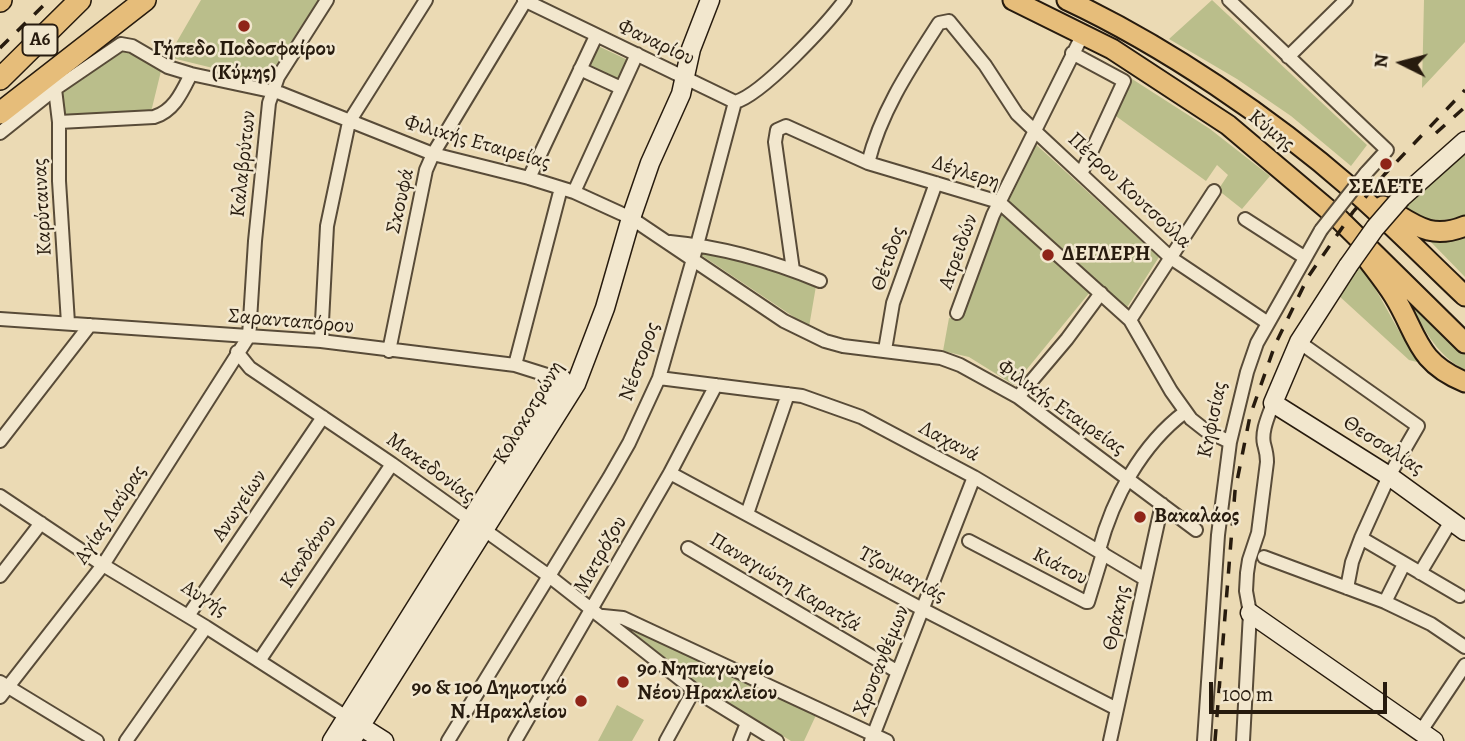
<!DOCTYPE html>
<meta charset="utf-8">
<style>
body{margin:0}
#map{position:relative;width:1465px;height:741px;overflow:hidden;background:#ebdab4;font-family:Alegreya,serif}
canvas{display:block}
.north{position:absolute;left:1367px;top:28px;width:70px;height:70px;-webkit-text-stroke:5px #f2e7ce;paint-order:stroke;rotate:276deg;font-size:19px;font-weight:700;line-height:28px;text-align:center;color:#271b0e}
.north::after{content:'';display:block;margin:auto;width:24px;height:32px;background:#271b0e;clip-path:polygon(50% 0,100% 100%,50% 72%,0 100%)}
.scale{position:absolute;left:1209px;top:682px;width:178px;height:32px;box-sizing:border-box;border:4px solid #271b0e;border-top:0;padding-left:9px;font-size:21px;line-height:24px;white-space:nowrap;color:#271b0e;-webkit-text-stroke:5px #f2e7ce;paint-order:stroke}
</style>
<div id="map">
<canvas width="1465" height="741"></canvas>
<div class="north">N</div>
<div class="scale">100 m</div>
</div>
<script>
const c = document.querySelector('canvas').getContext('2d');
c.lineJoin = 'round';
function paint(path, color) {
  c.fillStyle = color;
  c.fill(path, 'evenodd');
}
function stroke(path, color, width, dash) {
  c.strokeStyle = color;
  c.lineWidth = width;
  c.lineCap = dash ? 'butt' : 'round';
  c.setLineDash(dash || []);
  c.stroke(path);
}
function label(font, color, halo, rows, align = 'center') {
  c.font = font + ' Alegreya,serif';
  c.lineWidth = 5;
  c.setLineDash([]);
  c.textBaseline = 'middle';
  c.strokeStyle = halo;
  c.fillStyle = color;
  for (const [text, x, y, turn = 0] of rows) {
    c.save();
    c.translate(x, y);
    c.rotate((+turn || 0) * Math.PI / 180);
    c.textAlign = isNaN(turn) ? turn : align;
    if (halo) c.strokeText(text, 0, 0);
    c.fillText(text, 0, 0);
    c.restore();
  }
}
const green = new Path2D(`
 M201,0H318L266,81L168,57Z
 M1212,0L1367,145L1351,166L1291,116L1237,79L1169,39Z
 M1424,0H1465V42L1422,88Z
 M119,44L161,71L151,112L62,117L60,92Z
 M598,46L630,61L620,83L588,69Z
 M1129,77L1210,129L1270,176L1242,209L1218,190L1228,175L1217,165L1206,181L1113,114Z
 M1031,140L1159,257L1126,309L1004,198Z
 M1465,150V215C1438,224 1425,221 1402,206Z
 M1000,211L1090,292L1014,385L969,357L943,351L949,318L958,319Z
 M1465,234V277L1427,238Z
 M702,244L816,286L809,327L698,253Z
 M1358,262C1381,293 1395,330 1419,361L1417,362L1409,360L1338,295Z
 M1407,296L1465,354V370C1434,354 1422,325 1407,296Z
 M634,630L817,713L804,741H791L693,680L633,632Z
 M617,705L644,720L632,741H598Z`);
const street = new Path2D(`
 M524,0L735,102
 M1229,0L1387,150L1366,173
 M1072,53L1124,81L1082,172
 M1288,57L1346,0
 M580,69L621,88
 M55,89L59,122V181L68,323
 M735,102C762,95 827,24 845,0
 M59,122L154,117C174,111 182,92 191,74
 M0,133L55,89L121,44L132,46L168,67L191,74L280,93L433,154L529,178L574,192L631,218L784,321L825,341L843,346L941,358L960,365L1018,397L1196,530
 M868,163C881,111 910,68 939,23L949,21L985,65L1017,114L1035,131L1171,258L1268,323
 M529,178L596,36
 M574,192L637,54
 M1245,219L1304,257
 M670,242C722,247 772,261 820,281
 M793,270L775,142L777,130L786,126L868,163L999,202L1130,320L1171,391L1191,419L1205,430L1230,442
 M957,313L993,215L1083,34
 M0,319L321,341L515,365L569,382
 M1130,320L1214,191
 M321,341L327,226L349,122L426,0
 M1299,342L1418,426L1389,476L1361,538L1352,562L1347,588
 M885,350L893,303L936,183
 M389,351L426,170L433,154L526,0
 M237,352L250,368L392,464L549,576L694,690L777,741
 M515,365L561,188
 M659,378L802,396L861,417L974,477L1145,579
 M1018,397L1067,339L1101,293
 M0,441L90,325
 M670,473L924,610L1117,709
 M0,496L103,565L206,627L348,718
 M747,514L788,394
 M1361,538L1460,596
 M969,541L1086,602H1088L1103,553
 M688,548L898,672
 M1099,550C1113,498 1141,445 1185,412
 M1264,557L1385,602L1431,624L1465,647
 M1420,573L1451,521
 M0,576L41,523
 M1385,602L1404,564
 M188,616L323,417
 M603,616L623,618L887,741
 M259,661L392,464
 M0,682L97,741
 M0,697L103,565L249,336L255,241L269,103L278,77L327,0
 M1421,731L1465,665
 M126,741L206,627
 M448,741L609,478L629,443L659,378L697,245L735,102
 M515,741L670,473L716,385
 M666,741L694,690
 M740,741L747,723
 M871,741L974,477
 M1110,741L1162,504
 M1204,741L1218,535L1230,442L1247,372L1257,343L1321,230
 M1243,741L1250,613L1246,591L1247,573L1249,560L1258,533L1267,462C1267,454 1266,451 1264,444C1261,431 1269,415 1273,403`);
const secondary = new Path2D(`
 M1401,198L1465,141
 M1348,266L1299,342L1273,403L1389,476L1465,531
 M1250,613L1434,741
 M354,722L384,741
 M332,741L543,404L562,379
 M351,741L576,384L605,308L631,218L650,163L681,94L691,49L710,0`);
const primary = new Path2D(`
 M1013,0L1112,49L1228,125L1337,217L1465,343
 M1067,0C1165,46 1271,118 1352,189C1391,223 1427,260 1465,296
 M1383,206C1413,223 1429,241 1465,226
 M1368,260C1377,272 1386,283 1394,296C1418,335 1416,362 1465,382`);
const highway = new Path2D(`
 M0,1L1,0
 M0,79L80,0
 M0,113L145,0`);
const rail = new Path2D(`
 M0,48L49,0
 M1436,133L1465,107
 M1215,741L1235,491L1250,416L1275,345L1308,277L1353,212L1384,175L1465,90`);
const streetBridge = new Path2D(`
 M1321,230L1366,173`);
const secondaryBridge = new Path2D(`
 M1348,266L1375,228L1401,198`);
const markers = [
 [244,26,7,"#8f2418"],
 [1386,164,7,"#8f2418"],
 [1048,255,7,"#8f2418"],
 [1140,517,7,"#8f2418"],
 [623,682,7,"#8f2418"],
 [581,701,7,"#8f2418"]
];
const shields = [
 [40,40,35]
];
const shieldNames = [
 ["Α6",40,40]
];
const streetNames = [
 ["Φαναρίου",656,43,25],
 ["Κύμης",1271,131,39],
 ["Φιλικής Εταιρείας",477,143,16],
 ["Καλαβρύτων",244,164,-84],
 ["Δέγλερη",966,173,18],
 ["Πέτρου Κουτσούλα",1129,191,43],
 ["Σκουφά",401,201,-77],
 ["Καρύταινας",43,207,-93],
 ["Ατρειδών",959,252,-70],
 ["Θέτιδος",889,259,-71],
 ["Σαρανταπόρου",291,322,5],
 ["Νέστορος",640,362,-70],
 ["Φιλικής Εταιρείας",1061,408,35],
 ["Κολοκοτρώνη",529,413,-59],
 ["Κηφισίας",1213,420,-78],
 ["Λαχανά",949,442,28],
 ["Θεσσαλίας",1383,446,33],
 ["Μακεδονίας",430,468,36],
 ["Ανωγείων",240,506,-56],
 ["Αγίας Λαύρας",111,515,-57],
 ["Κανδάνου",309,552,-56],
 ["Ματρόζου",601,555,-60],
 ["Κιάτου",1060,567,27],
 ["Τζουμαγιάς",902,575,28],
 ["Παναγιώτη Καρατζά",785,583,31],
 ["Αυγής",204,599,32],
 ["Θράκης",1117,618,-78],
 ["Χρυσανθέμων",882,661,-68]
];
const poiNames = [
 ["Γήπεδο Ποδοσφαίρου",244,50,"center"],
 ["(Κύμης)",244,74,"center"],
 ["ΣΕΛΕΤΕ",1386,188,"center"],
 ["ΔΕΓΛΕΡΗ",1062,255],
 ["Βακαλάος",1154,517],
 ["9ο Νηπιαγωγείο",637,670],
 ["Νέου Ηρακλείου",637,694],
 ["9ο & 10ο Δημοτικό",567,689,"right"],
 ["Ν. Ηρακλείου",567,713,"right"]
];
paint(green, '#babe8b');
stroke(street, '#584b38', 16);
stroke(secondary, '#271b0e', 21);
stroke(primary, '#271b0e', 23);
stroke(highway, '#271b0e', 24);
stroke(street, '#f2e7ce', 12);
stroke(secondary, '#f2e7ce', 18);
stroke(primary, '#e6bd7a', 19);
stroke(highway, '#e6bd7a', 21);
stroke(rail, '#271b0e', 3.5, [12, 12]);
stroke(streetBridge, '#584b38', 16, []);
stroke(secondaryBridge, '#271b0e', 21, []);
stroke(streetBridge, '#f2e7ce', 12);
stroke(secondaryBridge, '#f2e7ce', 18);
for (const [x, y, r, color] of markers) {
  const dot = new Path2D();
  dot.arc(x, y, r, 0, 2 * Math.PI);
  c.fillStyle = color;
  c.fill(dot);
  stroke(dot, '#f2e7ce', 2.5);
}
for (const [x, y, w] of shields) {
  const box = new Path2D();
  box.roundRect(x - w / 2, y - 15.5, w, 31, 5);
  c.fillStyle = '#f2e7ce';
  c.fill(box);
  stroke(box, '#271b0e', 2);
}
label('bold 19px', '#271b0e', null, shieldNames);
label('21px', '#271b0e', '#f2e7ce', streetNames);
label('bold 21px', '#271b0e', '#f2e7ce', poiNames, 'left');
</script>
